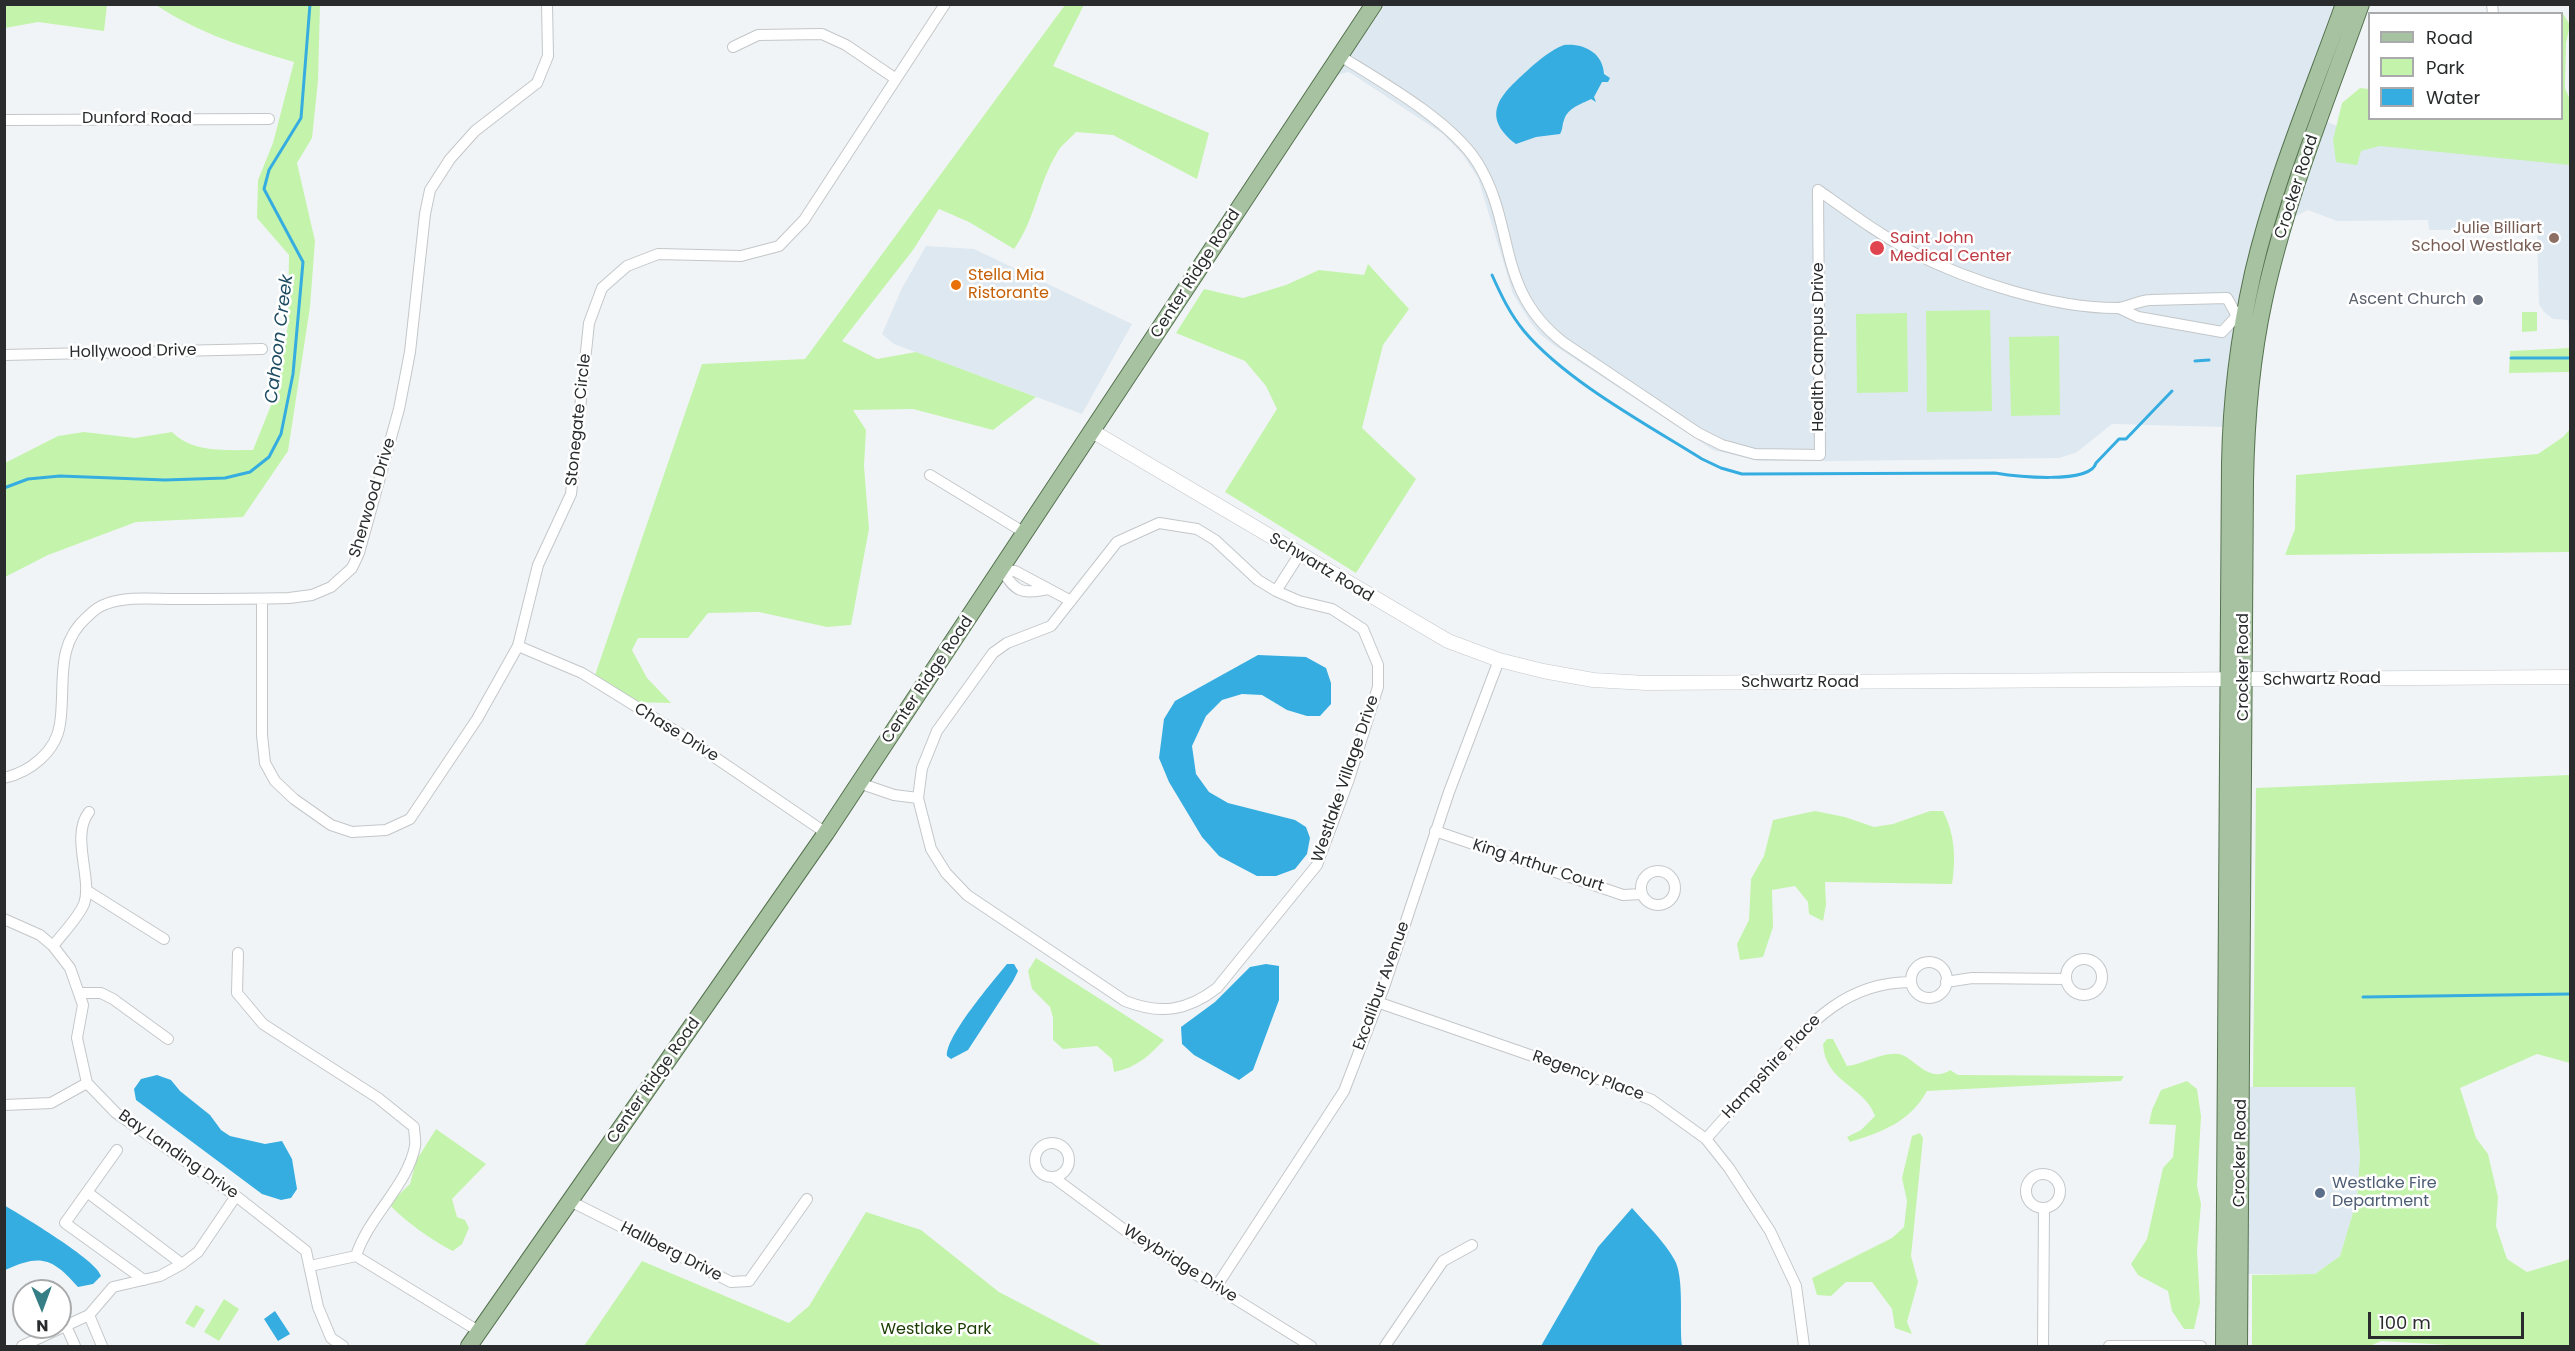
<!DOCTYPE html>
<style>
body{margin:0}
#map{position:relative;width:2575px;height:1351px;overflow:hidden;background:#f1f4f7;font-family:Poppins,sans-serif}
canvas{display:block}
.frame{position:absolute;inset:0;border:6px solid #292b2c;pointer-events:none}
.legend{position:absolute;left:2368px;top:12px;width:195px;height:108px;box-sizing:border-box;background:#fff;border:2px solid #a9aaab;margin:0;padding:8px 10px;list-style:none;font-size:18px;color:#292b2c}
.legend li{display:flex;align-items:center;gap:12px;height:30px}
.legend b{width:30px;border:2px solid #a9aaab}
.north{position:absolute;left:12px;top:1279px;width:60px;height:60px;box-sizing:border-box;background:#fff;border:2px solid #a9aaab;border-radius:50%;rotate:179deg;font-size:16px;font-weight:700;line-height:24px;text-align:center;color:#292b2c}
.north::after{content:'';display:block;margin:auto;width:21px;height:27px;background:#367e85;clip-path:polygon(50% 0,100% 100%,50% 72%,0 100%)}
.scale{position:absolute;left:2368px;top:1312px;width:156px;height:27px;box-sizing:border-box;border:3px solid #292b2c;border-top:0;padding-left:8px;font-size:18px;line-height:21px;white-space:nowrap;color:#292b2c;-webkit-text-stroke:4px #fff;paint-order:stroke}
</style>
<div id="map">
<canvas width="2575" height="1351"></canvas>
<div class="frame"></div>
<ul class="legend">
<li><b style="height:8px;background:#a7c2a1"></b>Road</li>
<li><b style="height:16px;background:#c4f4ab"></b>Park</li>
<li><b style="height:16px;background:#36ade0"></b>Water</li>
</ul>
<div class="north">N</div>
<div class="scale">100 m</div>
</div>
<script>
const c = document.querySelector('canvas').getContext('2d');
c.lineJoin = 'round';
function paint(path, color) {
  c.fillStyle = color;
  c.fill(path, 'evenodd');
}
function stroke(path, color, width, dash) {
  c.strokeStyle = color;
  c.lineWidth = width;
  c.lineCap = dash ? 'butt' : 'round';
  c.setLineDash(dash || []);
  c.stroke(path);
}
function label(font, color, halo, rows, align = 'center') {
  c.font = font + ' Poppins,sans-serif';
  c.lineWidth = 5;
  c.setLineDash([]);
  c.textBaseline = 'middle';
  c.strokeStyle = halo;
  c.fillStyle = color;
  for (const [text, x, y, turn = 0] of rows) {
    c.save();
    c.translate(x, y);
    c.rotate((+turn || 0) * Math.PI / 180);
    c.textAlign = isNaN(turn) ? turn : align;
    if (halo) c.strokeText(text, 0, 0);
    c.fillText(text, 0, 0);
    c.restore();
  }
}
const built = new Path2D(`
 M1385,5H2338L2244,279L2228,366L2225,427L2112,424L2077,452L2059,458L1838,461H1759L1713,450L1555,346L1540,334L1531,323L1513,294L1478,178L1463,155L1443,134L1352,74L1348,72L1337,75Z
 M2327,122L2372,139L2570,158V348L2568,320L2553,319L2544,312L2539,304L2537,232L2532,221L2525,220V229L2429,230L2428,220L2337,221L2308,210L2294,217Z
 M926,246L974,249L1132,324L1082,414L894,344L882,334L902,288Z
 M2247,1087H2356L2360,1156L2357,1199L2340,1256L2315,1274H2247Z`);
const green = new Path2D(`
 M5,4L107,5L104,31L38,22L5,28Z
 M156,5H320L318,81L312,138L297,163L315,241L310,307L288,451L243,517L136,522L48,555L5,577V463L58,436L84,432L135,438L172,432C193,453 226,450 253,450L276,393L288,325L289,255L257,218L258,180L273,143L294,62C244,47 200,34 156,5Z
 M1065,5H1084L1053,66L1209,133L1197,179L1113,135L1076,132C1070,139 1061,145 1057,153C1038,184 1035,220 1014,249L969,222L939,209L913,250L842,341L877,359L916,352L1036,397L993,430L913,409L853,410L866,430L864,466L869,529L851,625L827,627L759,612L708,613L688,638H638L632,650L647,678L671,703L634,702L595,675L702,364L805,359Z
 M2562,12L2570,25L2566,43L2565,88L2570,100V165L2380,146L2361,151L2357,165L2336,162L2333,140L2342,103L2360,88L2369,89L2370,118H2562V14L2558,13Z
 M1368,264L1409,309L1383,345L1362,428L1416,479L1356,573L1225,492L1277,409L1266,386L1245,361L1176,333L1204,289L1243,298L1286,285L1319,270L1364,275Z
 M1990,310L1992,411L1927,412L1926,311Z
 M2522,312H2537V331L2522,332Z
 M1907,313L1908,392L1857,393L1856,314Z
 M2059,336L2060,415L2011,416L2009,337Z
 M2570,348V372L2509,373L2510,351Z
 M2570,429V552L2285,555L2295,529L2296,475L2538,454L2563,437Z
 M2570,775V1063L2537,1054L2460,1088L2476,1138L2488,1154L2498,1197L2496,1226L2507,1259L2527,1272L2570,1259V1346H2466L2381,1341L2370,1346H2252V1275L2315,1274L2340,1256L2357,1199L2360,1156L2355,1087H2253L2256,788Z
 M1815,811L1845,817L1874,827L1893,824L1930,811H1943C1955,834 1956,859 1952,884L1825,882L1826,905L1823,921L1809,914L1808,902L1795,886L1772,890L1773,927L1763,957L1740,960L1737,944L1749,920L1751,879L1764,856L1773,820Z
 M1036,958L1164,1040C1150,1055 1136,1068 1114,1072L1112,1059L1097,1046L1063,1049L1053,1040V1018L1050,1007L1032,989L1028,971Z
 M1827,1039H1833L1847,1066C1865,1064 1880,1052 1899,1054C1913,1056 1929,1085 1950,1070L1958,1075L2124,1076L2121,1081L1927,1091C1910,1122 1882,1132 1850,1142L1847,1137L1861,1130L1875,1116C1864,1085 1825,1083 1823,1044Z
 M2187,1081L2197,1089L2201,1116L2197,1186L2201,1204L2197,1250L2200,1303L2194,1329H2184L2172,1311L2168,1291L2138,1275L2131,1264L2147,1239L2163,1168L2173,1157L2176,1125L2149,1124L2152,1110L2161,1090Z
 M436,1129L486,1164L452,1199L457,1217L465,1220L469,1228L462,1244L453,1251C434,1242 403,1220 389,1204L410,1184L416,1161Z
 M1920,1133L1923,1138L1911,1256L1918,1282L1907,1322L1912,1334L1895,1328L1892,1309L1872,1282H1846L1831,1296L1817,1295L1812,1278L1892,1238L1904,1227L1907,1201L1902,1178L1912,1136Z
 M866,1212L921,1230L999,1292L1103,1346H584L642,1261L789,1323L809,1306Z
 M224,1299L239,1309L219,1341L204,1332Z
 M196,1305L205,1310L194,1328L185,1323Z`);
const water = new Path2D(`
 M1564,45C1584,43 1603,53 1604,74L1610,78L1608,82H1602L1594,97L1596,102L1591,99C1582,104 1568,107 1564,120C1562,125 1563,129 1560,134L1536,137L1516,144C1477,114 1504,92 1529,69C1539,60 1551,50 1564,45Z
 M1258,655L1306,657L1326,668L1331,683V704L1320,716H1307L1287,710L1262,695L1242,694L1222,700L1206,716L1192,746L1196,774L1209,792L1228,803L1295,820L1306,827L1310,838L1307,854L1295,869L1276,876H1257L1219,856L1202,837L1169,782L1159,758L1164,719L1175,701Z
 M1007,964H1014L1018,971L1013,981L968,1050L951,1059L947,1056C945,1037 994,980 1007,964Z
 M1266,964L1279,966V1000L1253,1070L1239,1080L1194,1055L1182,1044L1181,1027L1215,1002L1250,967Z
 M157,1075L171,1080L180,1091L210,1115L221,1130L230,1136L265,1144L282,1141L292,1159L297,1189L291,1198L281,1200L262,1194L136,1100L134,1089L141,1079Z
 M4,1205C22,1216 97,1260 101,1276L93,1284L78,1287C52,1257 40,1254 5,1270Z
 M1632,1208C1646,1224 1664,1241 1674,1259C1685,1276 1679,1324 1682,1346H1541L1598,1247Z
 M275,1311L290,1334L278,1341L264,1319Z`);
const stream = new Path2D(`
 M1492,275C1501,295 1510,314 1524,331C1566,381 1646,424 1702,459L1721,468L1742,474L1995,473C2013,476 2090,485 2096,463L2119,439H2126L2172,391
 M2511,358H2570
 M2195,361L2209,360
 M4,488L28,479L60,476L165,480L225,478L250,472L269,457L281,434L293,374L303,262L264,189L269,170L301,118L310,4
 M2363,997L2570,994`);
const minor = new Path2D(`
 M2492,4L2493,14
 M733,47L758,35L822,34L846,45L896,79
 M1340,56C1382,82 1451,121 1477,162C1517,226 1494,289 1564,343L1698,433L1722,445L1755,454L1820,455L1818,190
 M4,120L269,119
 M1818,190C1849,212 1880,235 1914,253C1969,281 2053,308 2116,308C2127,308 2139,300 2151,300L2227,298L2237,316L2222,332L2138,317L2119,308
 M4,355L262,349
 M930,475L1025,533
 M1159,523L1197,529L1215,540L1258,580L1276,591L1299,601L1332,609L1363,629L1378,665V687L1349,779L1317,865L1217,988C1187,1011 1161,1015 1125,1001L967,895L946,873L931,849L918,798L922,768L937,731L993,653L1007,643L1051,626L1117,542Z
 M1002,570L1015,571L1071,601
 M1002,570C1016,593 1022,594 1048,589
 M1276,591L1299,555
 M262,599V735L265,763L275,781L294,799L331,825L352,832L386,830L410,819L477,719L518,646L538,565L571,494L589,323L602,288L627,266L658,254L741,256L779,246L804,220L945,4
 M518,646L582,673L682,735L826,833
 M4,778C30,772 56,752 60,724C66,685 54,646 87,617C92,612 99,606 106,604C127,596 152,599 174,599C213,599 251,599 289,598L312,595L331,587L352,568L359,553L399,409L410,352L425,214L430,190L450,159L475,131L537,83L548,56L547,4
 M859,783L894,795L918,798
 M1435,831L1623,895L1642,894
 M1641 888a17 17 0 1 1 34 0a17 17 0 1 1-34 0Z
 M86,890L164,939
 M4,919L40,935L53,946L70,968L83,1005L77,1038L87,1083L116,1113L236,1196L306,1251L318,1307L331,1338L343,1346
 M53,946C63,933 78,918 84,904C93,879 70,836 89,812
 M238,953L237,993L263,1024L378,1098L414,1127C414,1133 416,1140 415,1146C408,1185 368,1217 356,1256L480,1332
 M2066 977a18 18 0 1 1 36 0a18 18 0 1 1-36 0Z
 M1911 980a18 18 0 1 1 36 0a18 18 0 1 1-36 0Z
 M1946,982L1972,978L2066,979
 M79,993H101L113,999L168,1039
 M1377,1002L1596,1078L1652,1100L1706,1139L1729,1168L1770,1231L1796,1286L1804,1346
 M4,1105L51,1103L87,1083
 M1706,1139C1727,1115 1749,1091 1771,1067C1811,1022 1846,982 1911,982
 M1035 1160a17 17 0 1 1 34 0a17 17 0 1 1-34 0Z
 M117,1150L65,1223L144,1280
 M2026 1191a17 17 0 1 1 34 0a17 17 0 1 1-34 0Z
 M1053,1177L1126,1231L1311,1346
 M87,1192L182,1264
 M570,1201L731,1282L749,1281L807,1199
 M310,1266L356,1256
 M1216,1287L1344,1091L1384,987L1449,792L1499,660
 M89,1315L102,1346
 M66,1326L75,1346
 M22,1346L89,1315L113,1287L160,1276L182,1264L198,1252L236,1196
 M1385,1346L1443,1261L1472,1245
 M2043,1346L2044,1208
 M2109,1346H2201`);
const tertiary = new Path2D(`
 M1092,431L1448,641L1499,660L1543,671L1593,680L1646,683L2570,677`);
const primary = new Path2D(`
 M469,1346L826,833L1374,4
 M2224,1346L2230,464C2231,400 2239,336 2253,273C2274,182 2312,93 2344,4
 M2239,1346L2245,482C2246,421 2251,360 2264,300C2286,199 2326,102 2361,4`);
const markers = [
 [2554,238,6,"#8d6e63"],
 [1877,248,8,"#e0444e"],
 [956,285,6,"#e8710a"],
 [2478,300,6,"#6b7280"],
 [2320,1193,6,"#5c6f8a"]
];
const streetNames = [
 ["Dunford Road",137,119],
 ["Crocker Road",2297,187,-72],
 ["Center Ridge Road",1196,274,-57],
 ["Health Campus Drive",1819,347,-90],
 ["Hollywood Drive",133,352,-1],
 ["Stonegate Circle",579,420,-84],
 ["Sherwood Drive",373,498,-73],
 ["Schwartz Road",1321,568,31],
 ["Crocker Road",2244,667,-90],
 ["Center Ridge Road",928,680,-56],
 ["Schwartz Road",2322,680,-1],
 ["Schwartz Road",1800,683],
 ["Chase Drive",676,733,32],
 ["Westlake Village Drive",1346,779,-71],
 ["King Arthur Court",1538,866,18],
 ["Excalibur Avenue",1382,986,-70],
 ["Hampshire Place",1772,1067,-47],
 ["Regency Place",1588,1076,20],
 ["Center Ridge Road",654,1081,-55],
 ["Crocker Road",2241,1153,-89],
 ["Bay Landing Drive",178,1155,35],
 ["Hallberg Drive",671,1252,27],
 ["Weybridge Drive",1180,1264,32]
];
const educationNames = [
 ["Julie Billiart",2542,229],
 ["School Westlake",2542,247]
];
const healthNames = [
 ["Saint John",1890,239],
 ["Medical Center",1890,257]
];
const foodNames = [
 ["Stella Mia",968,276],
 ["Ristorante",968,294]
];
const worshipNames = [
 ["Ascent Church",2466,300]
];
const serviceNames = [
 ["Westlake Fire",2332,1184],
 ["Department",2332,1202]
];
const parkNames = [
 ["Westlake Park",936,1330]
];
const waterNames = [
 ["Cahoon Creek",280,339,-83]
];
paint(built, '#dee8f0');
paint(green, '#c4f4ab');
paint(water, '#36ade0');
stroke(stream, '#36ade0', 3);
stroke(minor, '#c3c7c9', 12);
stroke(tertiary, '#c3c7c9', 15);
stroke(primary, '#55724f', 18);
stroke(minor, '#fff', 10);
stroke(tertiary, '#fff', 14);
stroke(primary, '#a7c2a1', 16);
for (const [x, y, r, color] of markers) {
  const dot = new Path2D();
  dot.arc(x, y, r, 0, 2 * Math.PI);
  c.fillStyle = color;
  c.fill(dot);
  stroke(dot, '#fff', 2);
}
label('16px', '#292b2c', '#fff', streetNames);
label('16px', '#785e54', '#fff', educationNames, 'right');
label('16px', '#be3a42', '#fff', healthNames, 'left');
label('16px', '#c56008', '#fff', foodNames, 'left');
label('16px', '#5b616d', '#fff', worshipNames, 'right');
label('16px', '#4e5e75', '#fff', serviceNames, 'left');
label('16px', '#193b00', '#fff', parkNames);
label('italic 18px', '#1d4c62', '#fff', waterNames);
</script>
